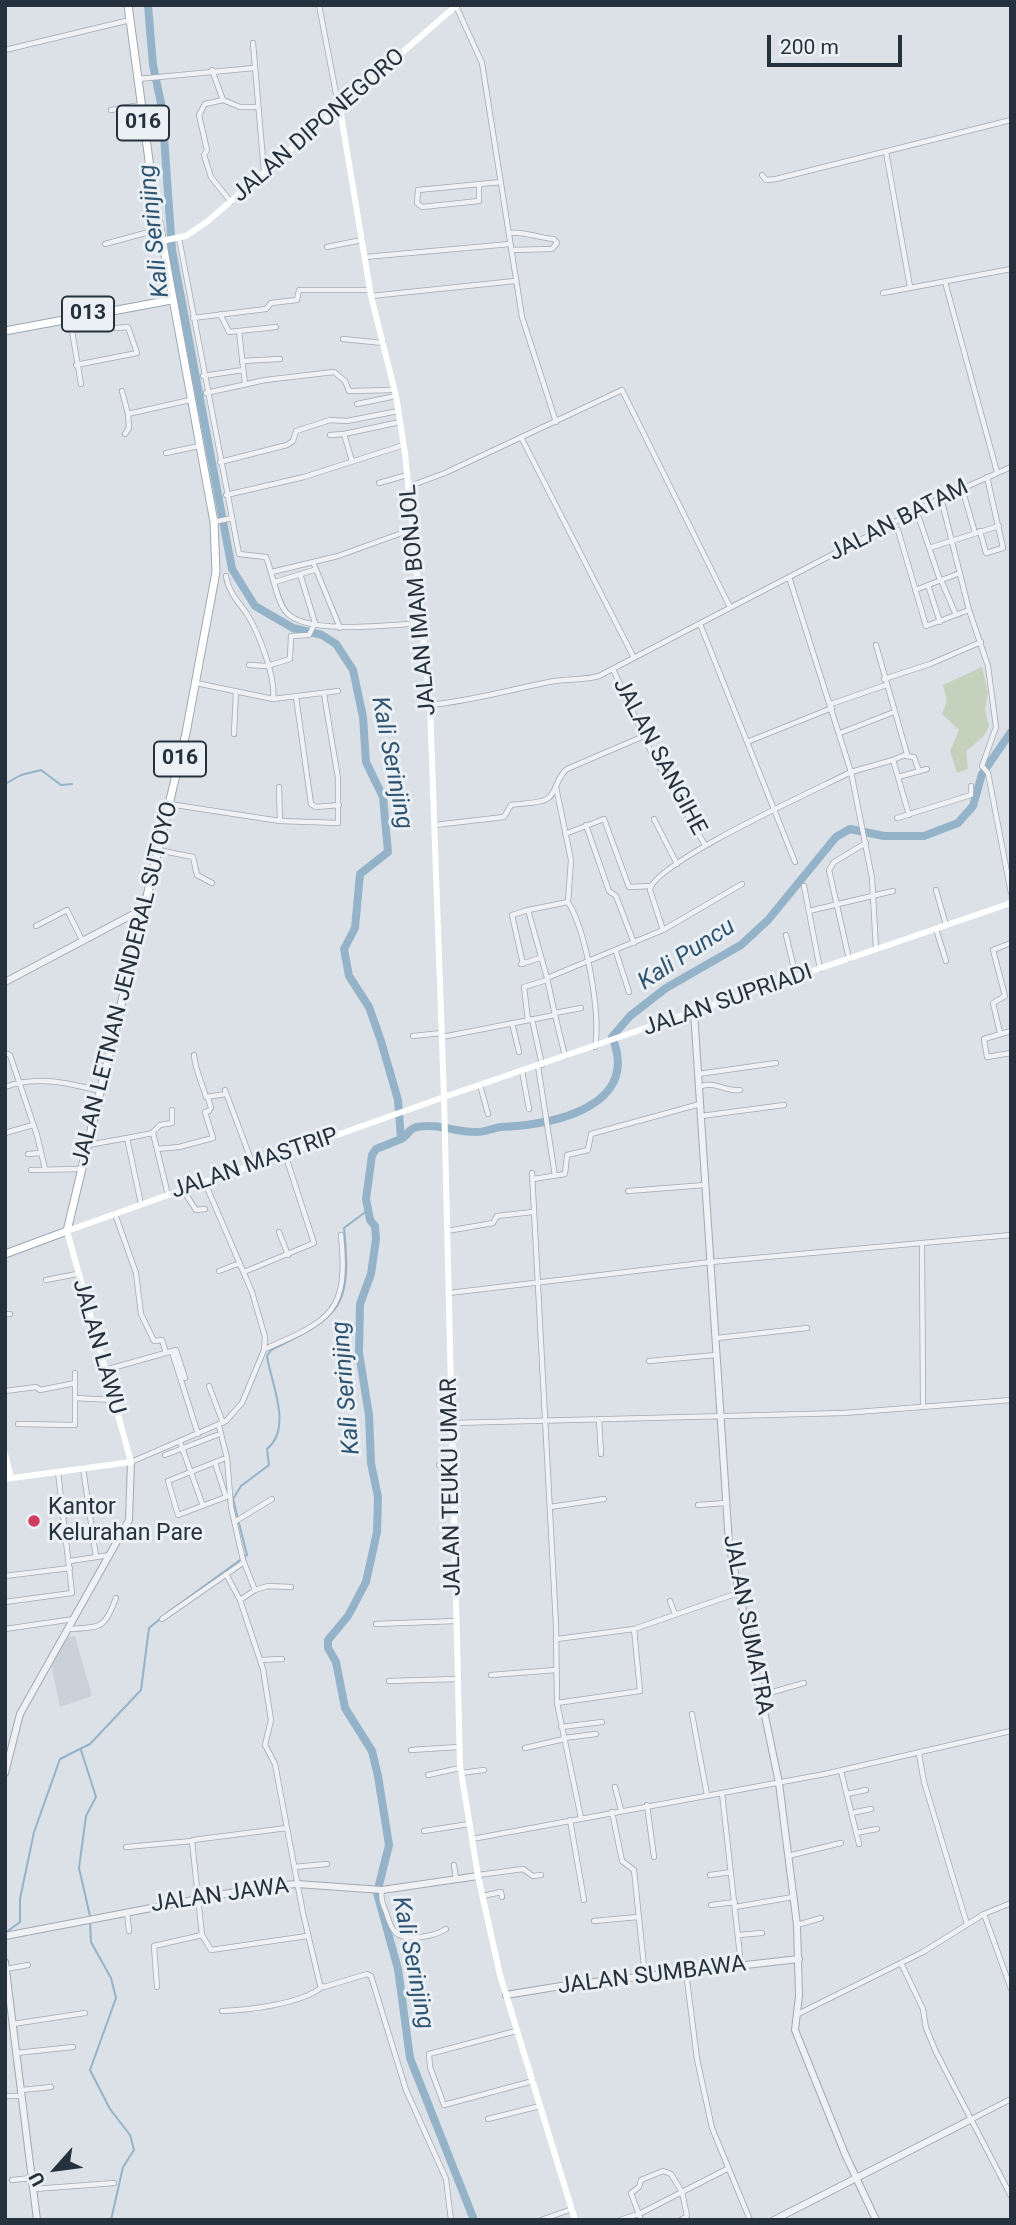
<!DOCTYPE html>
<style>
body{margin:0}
#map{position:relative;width:1016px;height:2225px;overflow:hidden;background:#dce1e7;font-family:Roboto,sans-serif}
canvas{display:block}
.frame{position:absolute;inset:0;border:7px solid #25313d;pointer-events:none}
.north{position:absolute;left:21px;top:2134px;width:70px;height:70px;-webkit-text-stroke:5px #ebf0f4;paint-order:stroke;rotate:242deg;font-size:19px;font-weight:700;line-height:28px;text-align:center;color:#25313d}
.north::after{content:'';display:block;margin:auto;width:24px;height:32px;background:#25313d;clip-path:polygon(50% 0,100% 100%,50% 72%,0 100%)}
.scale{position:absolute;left:767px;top:35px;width:135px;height:32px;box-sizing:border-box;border:4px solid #25313d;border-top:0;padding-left:9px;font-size:21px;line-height:24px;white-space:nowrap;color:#25313d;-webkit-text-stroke:5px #ebf0f4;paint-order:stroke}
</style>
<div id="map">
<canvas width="1016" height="2225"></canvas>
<div class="frame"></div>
<div class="north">U</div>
<div class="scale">200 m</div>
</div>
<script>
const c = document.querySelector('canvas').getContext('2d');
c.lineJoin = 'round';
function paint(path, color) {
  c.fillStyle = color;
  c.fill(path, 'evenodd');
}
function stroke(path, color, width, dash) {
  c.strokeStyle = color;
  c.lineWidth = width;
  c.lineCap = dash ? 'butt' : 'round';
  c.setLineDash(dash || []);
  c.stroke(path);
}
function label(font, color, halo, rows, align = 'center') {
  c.font = font + ' Roboto,sans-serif';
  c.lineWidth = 6;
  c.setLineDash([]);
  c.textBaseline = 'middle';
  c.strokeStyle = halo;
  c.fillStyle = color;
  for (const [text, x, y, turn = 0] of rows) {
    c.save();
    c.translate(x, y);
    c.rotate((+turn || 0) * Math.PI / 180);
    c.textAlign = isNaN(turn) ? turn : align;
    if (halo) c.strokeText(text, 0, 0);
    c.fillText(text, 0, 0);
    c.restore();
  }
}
const built = new Path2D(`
 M75,1636L92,1696L60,1707L51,1664L66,1637Z`);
const green = new Path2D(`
 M982,667L988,693L985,709L989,726L984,736L966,751L968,769L957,773L950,751L959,730L942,714L947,701L943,685Z`);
const stream = new Path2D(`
 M5,784L21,775L41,770L61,785L72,784
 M167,1613L247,1555L233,1499L241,1486L269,1465L267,1449C293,1427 271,1384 267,1356L271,1350C341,1316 352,1308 344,1228L368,1210
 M81,1750L96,1797L86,1816L79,1868L90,1916
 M90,1922L91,1942L111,1978L116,1998L90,2070L110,2109L130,2135L134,2150L123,2167L111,2220
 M5,1933L20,1922V1899L34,1832L60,1759L90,1744L141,1690L149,1628L160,1619`);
const river = new Path2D(`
 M148,5L153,65L162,108L172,250L232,569L255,606L293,628L322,635L336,644L353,670L363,717L366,762L383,797L388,852L360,874L355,928L344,949L349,976L369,1007L381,1041L398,1100L401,1139L376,1149L372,1155L366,1199L370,1220L375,1226L376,1239L371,1274L360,1304L359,1353L369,1415L371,1463L378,1497L377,1532L366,1582L348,1616L328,1640V1648L336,1662L345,1708L372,1751L378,1776L389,1845L377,1893L398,1969L410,2058L474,2220
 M401,1139C408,1136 409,1128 417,1127C438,1123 454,1132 475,1132C484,1133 492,1128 501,1127C550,1125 642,1108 612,1037L630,1016L666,988L741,945L768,920L836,837L850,829L884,836H924L958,823L973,806L982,774L1011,732`);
const minor = new Path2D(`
 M319,5L339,109
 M456,6L482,63L522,317L556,422
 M253,43L264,172
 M5,50L130,20
 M212,70L223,100L240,107H258
 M138,79L254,68
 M223,100L205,104L199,115L207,150L204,155L211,177L231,202
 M111,110L140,105
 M886,152L910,287
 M762,175L766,180L776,179L1011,120
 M479,185V201L422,207L417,203L418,190L501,182
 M509,233C525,231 537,238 554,239L557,243L552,249L511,250
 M179,238L239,554L266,557C272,571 277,603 287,613C307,635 391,625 421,623
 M105,244L160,229
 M327,247L362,240
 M365,257L510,244
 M945,282L997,472
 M883,293L1011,269
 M371,296L515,281
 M220,314L229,332L276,327
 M193,318L266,309L271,303L297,300L299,290H370
 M70,319L81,384
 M239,331L245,384
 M343,339L383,343
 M242,361L280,359
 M76,365L137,353L128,327L116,328
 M203,376L243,370
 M122,391L128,414L190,400
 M206,393L265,380L334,372L345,381L349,391L394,390
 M357,404L396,396
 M125,434L129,428L128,414
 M344,434L400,422
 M330,435L344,434L352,461
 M522,439L634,658
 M166,453L199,446
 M220,462L287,445L293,441L296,431L330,420L347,421L398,411
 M379,483L407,475
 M410,486L445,473L622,390L730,607
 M962,488L975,533
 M226,495L304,477L404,445
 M941,498L969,610L988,666L996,727L982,766L988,773L1011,893
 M919,518L940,580
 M214,522L232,518
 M898,530L926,626L969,610
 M980,531L986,553L1003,548L987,477
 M929,548L999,526
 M313,562L340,628
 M272,572L338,556L413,529
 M226,576C228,592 238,601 247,614C259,633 276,678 273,699
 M941,580L956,615
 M275,582L314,570
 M928,585L940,622
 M915,590L960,573
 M700,624L795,862
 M876,645L907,754L893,760L909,815
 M249,665L267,666L290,659L291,636L309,635L315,623L300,574
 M613,669L653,756L705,845
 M884,679L930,664L981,642
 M196,683L273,699L338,691
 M296,697L311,804L316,807L339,805
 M831,704L886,685
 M430,705C471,701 509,690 549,682C566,678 582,681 599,676L941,498L1011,467
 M840,733L894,712
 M234,734L236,691
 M747,742L832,708
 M906,756L914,757L919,771
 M898,777L927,769
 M279,787L280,821
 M556,787L571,860L568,902
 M169,804L280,821L338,823V778L324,694
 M897,818L971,795V786
 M654,819L677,864
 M435,825L504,817L511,805C521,803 538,804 547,799C557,793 556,777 567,769L644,736
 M586,825L609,891L616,896L634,943
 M565,834L604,819L629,887L650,886
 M158,850L193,857L197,875L212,883
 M804,886L820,969
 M936,890L946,925
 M809,911L893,891
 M36,926L67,910L82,940
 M936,929L946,961
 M663,930L742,884
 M786,935L796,977
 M876,949L872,878L851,772L893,760
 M616,952L629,992
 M849,959L829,870L834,862L866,843
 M521,964L540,958
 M523,964L512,915L528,910
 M547,978L528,910L568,902C586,931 601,1013 595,1047
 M555,1013L581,1008
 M555,1015L565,1056
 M532,1019L542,1065
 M528,1020L524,987L547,980
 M512,1023L519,1052
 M1011,1031L984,1039L987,1057L1011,1053
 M1000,1033L993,1003L1005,996L993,950L1011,943
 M413,1036L442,1033
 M442,1037L555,1015L547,978L663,930L650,890C653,863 820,788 851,772L789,577
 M5,1053L10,1055L37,1135L45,1169
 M194,1055C195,1070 202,1082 206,1097L226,1094
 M538,1066L555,1176
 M522,1071L529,1109
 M698,1074L776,1063
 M480,1085L488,1114
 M5,1087C36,1075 69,1083 100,1091
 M699,1087C715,1080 724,1092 740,1090
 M225,1090L253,1165
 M208,1098L211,1108
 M701,1116L784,1105
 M153,1132L160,1125L172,1123V1110
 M5,1133L33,1125
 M127,1138L153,1133L168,1195
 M88,1145L127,1138L141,1204
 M157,1149L179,1147L213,1138L205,1112L209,1111
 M28,1154L41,1153
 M31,1170L81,1169
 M532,1173L556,1625L557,1703L581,1818
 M533,1179L565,1174L567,1155L588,1150L591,1134L700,1104
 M183,1190L196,1210L205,1209
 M628,1191L705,1185
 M115,1214L136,1273L141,1314L154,1341L162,1340L166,1353
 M447,1231L493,1223L497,1216L533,1212
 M279,1232L288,1255
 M922,1244L923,1407
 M219,1271L240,1263
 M244,1272L314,1243L285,1154
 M46,1280L77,1274
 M449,1293L711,1262L1011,1235
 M5,1314H10
 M717,1338L807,1328
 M265,1349C331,1320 349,1312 341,1235
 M172,1352L198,1434
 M649,1361L716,1355
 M105,1370L176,1350L185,1378
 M75,1373V1398L113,1400
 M209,1386L223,1423
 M5,1391L36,1387L40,1390L75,1383
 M599,1419L601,1454
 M452,1423L844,1413L1011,1400
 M18,1424L75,1425V1398
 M219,1426L227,1458L231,1507L243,1560L255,1590L240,1600
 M180,1442L203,1506
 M165,1455L217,1435
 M131,1462L226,1421L242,1403L264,1350L265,1337L252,1292L205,1183
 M215,1463L226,1497L178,1515L168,1481L223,1459
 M439,1465H452
 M83,1468L96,1557
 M698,1505L726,1503
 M550,1507L604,1499
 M236,1521L272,1499
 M70,1561L110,1555
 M226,1574L240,1600L263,1669L271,1720L265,1745L275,1764L303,1913L320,1985L324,1987L367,1974L371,1976L406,2090L446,2179L451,2220
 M5,1576L70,1568
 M255,1590L268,1586L291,1587
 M670,1601L675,1614
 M5,1602L72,1593L58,1472
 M162,1619L244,1562
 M376,1624L455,1621
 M5,1629L74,1619
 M71,1629C103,1627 104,1628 116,1598
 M557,1639L634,1629L738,1593
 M261,1660L282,1659
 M491,1675L556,1670
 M389,1681L456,1679
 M762,1695L804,1683
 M557,1703L640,1691L634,1629
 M692,1714L707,1795
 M561,1727L602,1722
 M564,1738L596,1734
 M525,1748L564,1739
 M411,1750L458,1747
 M919,1754L924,1782L967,1924
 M841,1771L859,1844
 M461,1773L484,1770
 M428,1775L460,1768
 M615,1787L621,1810
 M722,1793L741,1965
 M847,1794L866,1790
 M647,1805L654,1857
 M612,1812L622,1861L634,1870L645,1976
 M851,1813L871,1809
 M570,1820L584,1900
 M424,1831L469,1824
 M856,1833L877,1829
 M472,1839L825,1774L1011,1731
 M193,1840L287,1828
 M126,1847L192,1841L202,1935L211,1950L307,1936
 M788,1856L841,1843
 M454,1865L456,1879
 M294,1867L327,1864
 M478,1875L523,1869L533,1876L541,1875
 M710,1875L731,1872
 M382,1890C380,1898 383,1904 386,1912C388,1919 391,1928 396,1933C407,1942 435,1936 446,1929
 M483,1896L501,1892L502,1897
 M711,1905L735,1902
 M735,1907L793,1897
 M127,1912L129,1931
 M984,1914L1011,1989
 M594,1921L638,1917
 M797,1925L821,1918
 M738,1935L762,1933
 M901,1963L923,2009L926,2028L936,2052L1011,2196
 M6,1969L28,1965
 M686,1972L697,2059L712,2128L750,2220
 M157,1987L154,1946L202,1935
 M222,2011C249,2010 301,2004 322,1987
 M798,2014L923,1952L984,1914L1011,1903
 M13,2024L85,2013
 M516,2031L429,2054L430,2067L444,2105L533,2081
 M16,2053L73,2047
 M22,2090L51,2087
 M5,2096H22
 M488,2119L540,2106
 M970,2120L1011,2099
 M12,2180L32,2178
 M34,2189L114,2183
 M541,2220L572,2209
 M620,2220L641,2213L727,2169
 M641,2220L631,2193L639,2187L641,2180L663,2171L671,2174L682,2192L687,2216L681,2220`);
const tertiary = new Path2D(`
 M5,982L143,909
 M694,1012L729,1544L779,1783L797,1925L799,1996L795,2030L845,2154L876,2220
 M5,1773L20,1714L129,1520L131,1462
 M5,1936L261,1887L297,1884L382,1890L478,1876
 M5,1962L37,2220
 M506,1995L567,1985L799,1959
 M774,2220L970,2120`);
const secondary = new Path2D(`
 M340,109L371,296L396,396L405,453L430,705L444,1097L460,1765L478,1876L500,1975L575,2220
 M161,241L186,236L208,221L457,5
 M5,1454L11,1478
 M5,1479L131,1462L67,1231L444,1097L1011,903`);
const primary = new Path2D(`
 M5,331L171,300
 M5,1254L67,1231L186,733L216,572L214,522L153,190L128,5`);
const markers = [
 [34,1521,7,"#d13b62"]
];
const shields = [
 [143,123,52],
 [88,314,52],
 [180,759,52]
];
const shieldNames = [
 ["016",143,123],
 ["013",88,314],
 ["016",180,759]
];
const streetNames = [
 ["JALAN DIPONEGORO",319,126,-41],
 ["JALAN BATAM",899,521,-27],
 ["JALAN IMAM BONJOL",419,600,-95],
 ["JALAN SANGIHE",659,757,62],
 ["JALAN LETNAN JENDERAL SUTOYO",126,984,-76],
 ["JALAN SUPRIADI",728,1001,-19],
 ["JALAN MASTRIP",255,1164,-19],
 ["JALAN LAWU",98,1347,74],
 ["JALAN TEUKU UMAR",452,1487,-91],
 ["JALAN SUMATRA",747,1625,79],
 ["JALAN JAWA",220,1896,-8],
 ["JALAN SUMBAWA",652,1976,-7]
];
const poiNames = [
 ["Kantor",48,1508],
 ["Kelurahan Pare",48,1534]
];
const waterNames = [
 ["Kali Serinjing",155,231,-96],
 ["Kali Serinjing",391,763,79],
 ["Kali Puncu",687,955,-33],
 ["Kali Serinjing",347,1388,-95],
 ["Kali Serinjing",412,1963,79]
];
paint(built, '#cad1d9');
paint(green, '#c4d1bd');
stroke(stream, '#95b3c8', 2);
stroke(river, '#95b3c8', 8);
stroke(minor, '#a1a9b1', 6);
stroke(tertiary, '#a1a9b1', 8);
stroke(primary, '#9ba7b3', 9);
stroke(minor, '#eff1f5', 4.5);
stroke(tertiary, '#eff1f5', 6);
stroke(secondary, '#fff', 6);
stroke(primary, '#fff', 7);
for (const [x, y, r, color] of markers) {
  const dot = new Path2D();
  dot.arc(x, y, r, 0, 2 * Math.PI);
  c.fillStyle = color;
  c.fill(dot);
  stroke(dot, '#ebf0f4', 2.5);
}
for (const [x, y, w] of shields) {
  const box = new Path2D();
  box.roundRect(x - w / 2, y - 17.5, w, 35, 5);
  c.fillStyle = '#ebf0f4';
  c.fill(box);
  stroke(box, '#25313d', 2);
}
label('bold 21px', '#25313d', null, shieldNames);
label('23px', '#25313d', '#ebf0f4', streetNames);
label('23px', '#25313d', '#ebf0f4', poiNames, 'left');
label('italic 24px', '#2f5472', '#ebf0f4', waterNames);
</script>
